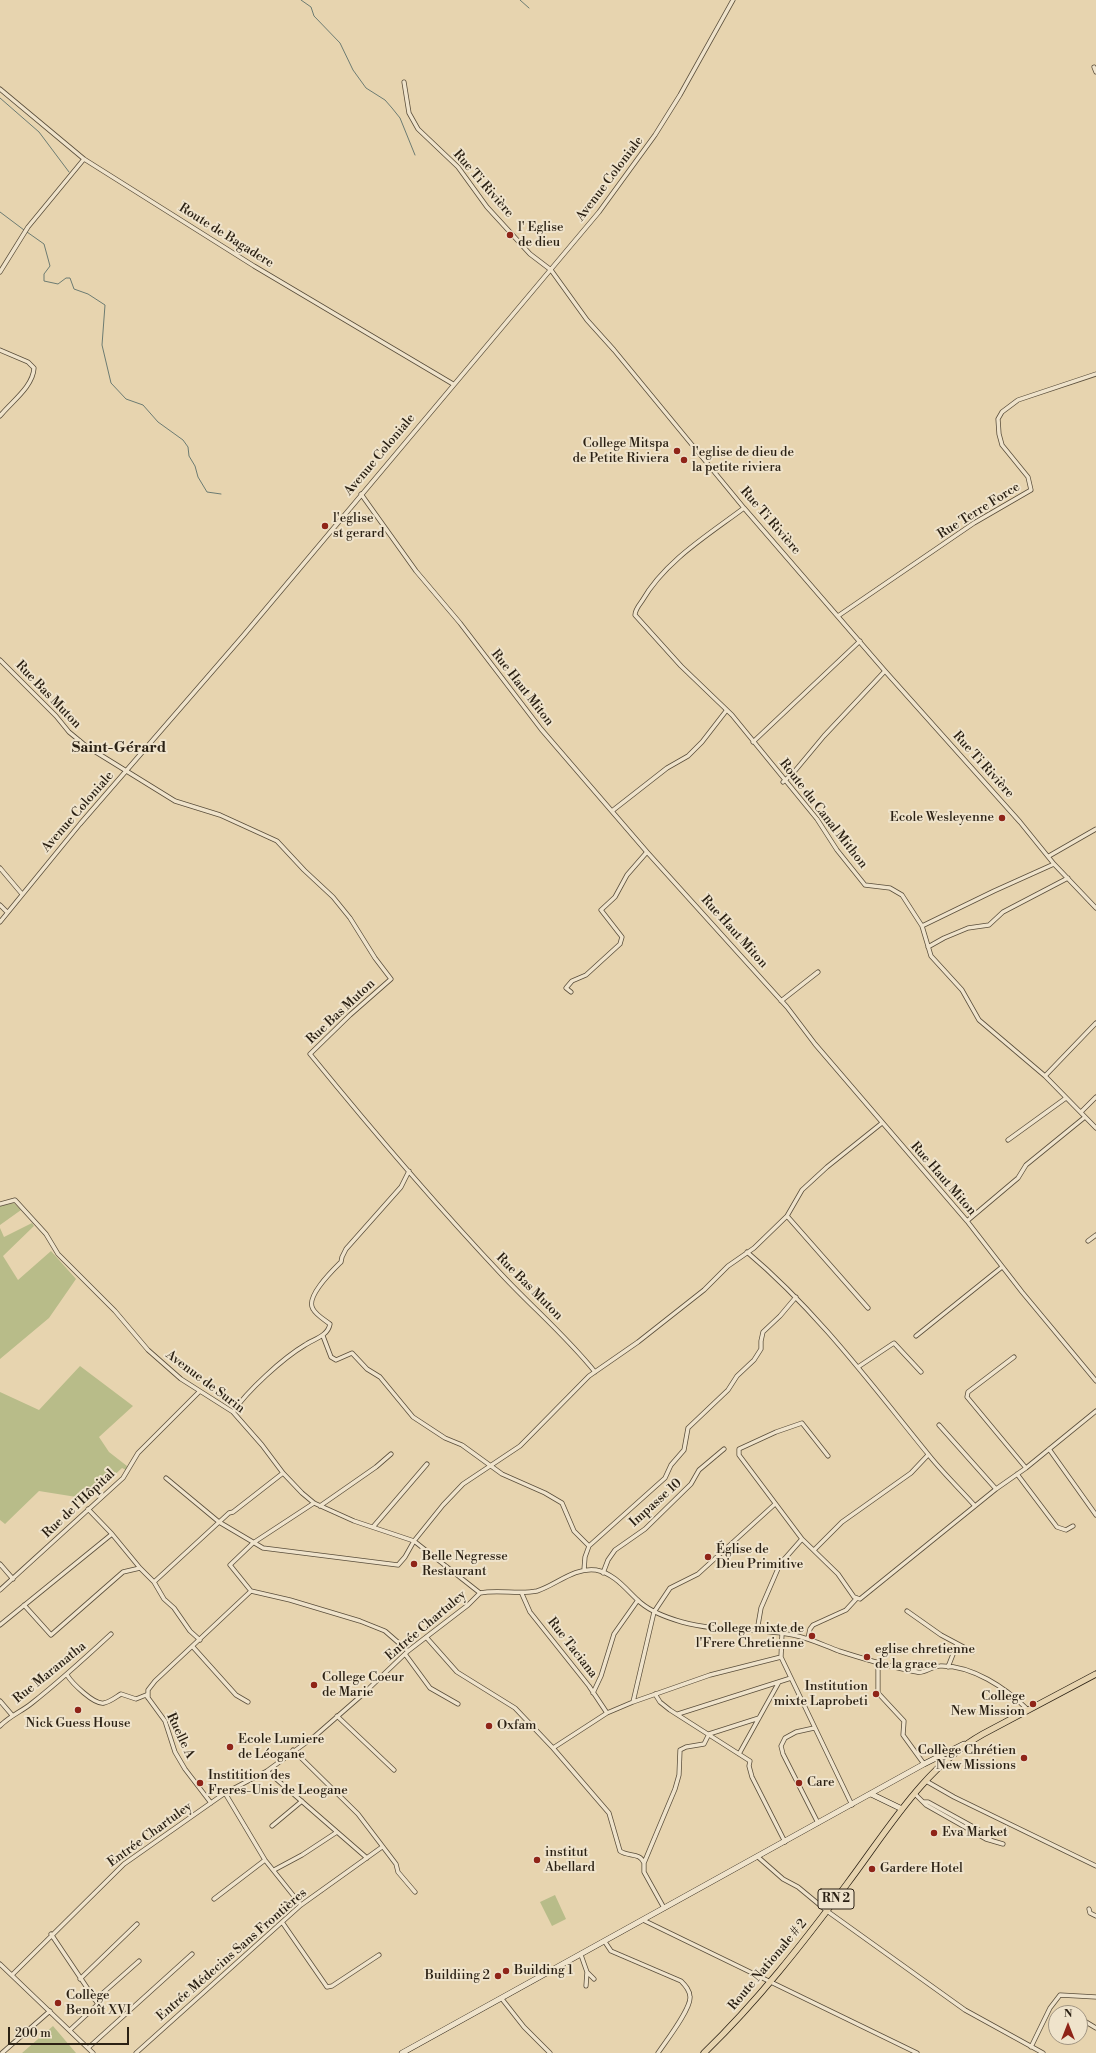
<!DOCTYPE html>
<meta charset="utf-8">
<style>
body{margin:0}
#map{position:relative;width:1096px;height:2053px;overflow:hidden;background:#e7d4af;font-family:"Libre Bodoni",serif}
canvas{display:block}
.north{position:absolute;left:1048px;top:2005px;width:40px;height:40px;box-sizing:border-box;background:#efe3cb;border:1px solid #a19582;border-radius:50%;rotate:0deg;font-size:11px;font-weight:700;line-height:16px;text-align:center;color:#2b2114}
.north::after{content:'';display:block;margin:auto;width:14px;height:18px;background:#8f2418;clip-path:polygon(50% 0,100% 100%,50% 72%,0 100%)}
.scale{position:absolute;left:8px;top:2027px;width:121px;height:18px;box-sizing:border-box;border:2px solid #2b2114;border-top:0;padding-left:5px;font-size:12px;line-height:14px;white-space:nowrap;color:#2b2114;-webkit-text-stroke:3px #efe3cb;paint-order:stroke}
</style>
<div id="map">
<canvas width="1096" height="2053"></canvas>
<div class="north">N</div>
<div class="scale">200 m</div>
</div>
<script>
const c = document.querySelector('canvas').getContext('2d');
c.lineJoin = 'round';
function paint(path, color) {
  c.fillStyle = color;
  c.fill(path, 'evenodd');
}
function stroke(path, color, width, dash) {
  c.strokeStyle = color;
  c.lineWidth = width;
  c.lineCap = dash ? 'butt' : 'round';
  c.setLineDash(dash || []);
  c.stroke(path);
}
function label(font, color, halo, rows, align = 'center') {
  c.font = font + ' "Libre Bodoni",serif';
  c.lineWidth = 4;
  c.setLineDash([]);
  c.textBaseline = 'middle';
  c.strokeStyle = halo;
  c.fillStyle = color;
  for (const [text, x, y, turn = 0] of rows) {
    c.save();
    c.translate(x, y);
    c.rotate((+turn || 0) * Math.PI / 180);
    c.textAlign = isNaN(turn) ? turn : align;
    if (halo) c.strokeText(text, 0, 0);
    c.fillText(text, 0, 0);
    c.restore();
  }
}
const green = new Path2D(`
 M14,1203L21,1210L0,1225V1206Z
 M32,1223L34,1226L3,1256L18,1280L51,1251L76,1279L49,1318L0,1359V1228L4,1237Z
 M80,1366L133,1406L99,1437L109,1452L127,1466L126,1470L122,1468L89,1499L39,1491L5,1524L0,1520V1392L39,1410Z
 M555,1895L566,1919L552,1926L540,1902Z
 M53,2026L76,2053H22Z`);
const stream = new Path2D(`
 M301,0L311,7L314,16L340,43L353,70L366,88L385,100L392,108L400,118L415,155
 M520,0L529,8
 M0,98L39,132L69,172
 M0,212L24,230
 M27,232L44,244L50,266L44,274V281L58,284L66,278H70L74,289L88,294L105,305L102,345L111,383L126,399L143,405L158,422L183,440L188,447L189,456L195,466L198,477L207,492L221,494`);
const street = new Path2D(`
 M1094,67L1096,72
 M404,82L409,113L418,129L458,167L487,207L530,254L551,270L587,320L614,350L744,508L885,671L1020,822L1054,864L1096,908
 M0,89L84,159L254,266L453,384
 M0,272L28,227L84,159
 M0,350L28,362L34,368C33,387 11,402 0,416
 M361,494L416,571L460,623L541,729L647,852L787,1007L815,1044L967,1221L1022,1292L1096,1381
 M744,508C708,535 665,561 642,601C639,605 635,610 635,615L681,666L732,715L817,819L837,850L865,885L890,888L902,895L922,926L931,956L962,990L979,1020L1045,1076L1096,1128
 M838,616L974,523L1031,490L1028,477L1002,445L999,434L998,419L1002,412L1018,400L1096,374
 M0,660L56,716L69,732L86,746L175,801L220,815L277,841L304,870L333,897L350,918L375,958L391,979L350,1015L310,1054C372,1130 436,1205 503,1276C533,1308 567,1337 595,1372
 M753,742L860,641
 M783,782L794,772L824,736L885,671
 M612,811L667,768L688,756L702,742L726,711
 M1049,856L1096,829
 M0,868L22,894
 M0,905L7,912
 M0,922L80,824L243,636L599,212L655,135L680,95L733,0
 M922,926L994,891L1054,864
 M928,947L944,938L968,928L989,925L1003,912L1068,878
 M571,992L566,988L572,981L586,975L620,944L622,937L601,910L615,897L627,875L647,852
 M781,1001L818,972
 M1045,1076L1096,1023
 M1081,1112L1096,1097
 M1008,1140L1066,1098
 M0,1204L15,1200L46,1234L58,1254L115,1311L148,1350L181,1379L233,1412L262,1445L283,1473L302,1493L314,1503L354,1521L414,1541L480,1593
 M787,1216L868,1308
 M967,1221L1018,1178L1026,1165L1085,1117
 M1088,1241L1096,1235
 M747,1252C817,1311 871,1384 928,1454C942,1472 960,1489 975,1506
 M323,1336L331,1357L336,1360L352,1353L367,1369L380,1377L413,1417L445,1438L462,1445L502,1474L545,1493L562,1503L574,1531L589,1546
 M916,1336L1002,1267
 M1014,1357L968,1392L967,1397L1026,1468
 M858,1367L894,1343L921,1372
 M233,1412C247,1391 283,1358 305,1345C314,1339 328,1336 330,1324C325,1320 316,1315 313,1309C305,1297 333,1270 341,1262L342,1257L346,1249L401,1187L409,1171
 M939,1425L996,1489
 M1049,1449L1096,1515
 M1017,1474L1057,1527L1066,1530L1073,1526
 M166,1478L219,1522L263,1548L398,1565L405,1557L414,1541L443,1505L463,1484L520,1446L589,1376L638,1342L704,1290L728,1266L754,1248L787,1216L802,1190L827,1167L882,1123
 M314,1503L253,1543L230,1565L251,1591L290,1600L360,1621L385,1631L408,1651
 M320,1506L376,1467L391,1454
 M88,1509L112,1534
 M373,1527L427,1464
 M802,1539L838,1574L854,1597L860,1599L996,1489L1026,1468L1096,1411
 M814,1550L842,1522L911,1473L928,1455
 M0,1564L13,1579
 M584,1570L585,1557L589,1546L665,1478L671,1465L684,1450L688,1428L728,1390L737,1376L754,1360L761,1349V1341L763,1332L780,1316L796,1297
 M603,1573L608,1560L615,1550L645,1529L691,1484L699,1470L724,1449
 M154,1582L229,1513L233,1512L283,1473
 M0,1590L123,1478L138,1453L199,1392
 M480,1593C499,1589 518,1595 537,1591C556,1585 574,1567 596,1570C616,1574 627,1591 641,1603C653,1613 668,1618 682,1622C718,1632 757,1628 793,1635C809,1638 823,1645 839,1651C864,1659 891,1667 917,1672C924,1674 932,1666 940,1666C972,1665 1006,1688 1027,1709
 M522,1594L530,1612L589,1686L607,1713
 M24,1605L51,1635L123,1572L140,1568
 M907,1611L941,1635L973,1652
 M0,1625L112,1534L140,1568L154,1582L164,1599L174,1608L190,1631L200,1640
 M757,1631L761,1608L780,1564L802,1539L739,1455V1449L776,1432L802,1423L828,1456
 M782,1633L781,1657L852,1805
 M426,1637L457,1672L515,1708L553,1748L609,1813L620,1851C628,1857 640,1852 644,1863
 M808,1638L810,1629L813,1625L846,1610L857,1598
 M193,1647L236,1695L248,1702
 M405,1654L430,1688L458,1704
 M878,1662V1693L904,1721L903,1735L924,1764
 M948,1667L957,1644
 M67,1675C72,1683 94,1705 104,1703C110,1702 116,1697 121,1694L136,1699L146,1695L165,1721L175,1752L185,1769L211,1803
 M593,1693L601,1676L614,1634L638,1600
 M655,1694L660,1702L670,1710L750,1761L749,1766L752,1777L785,1842
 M148,1698V1690L155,1681L251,1591
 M0,1701L12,1715
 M633,1702L654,1612L670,1588L698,1574L775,1504
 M678,1714L791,1678
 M337,1716L394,1770
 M0,1726C11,1715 21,1712 32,1703C60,1681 85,1658 111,1634
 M814,1728L796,1732L785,1738L781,1746L783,1754L818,1823
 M553,1748L607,1713L633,1702L710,1675L781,1657
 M293,1750L358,1814L396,1864L398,1872L415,1892
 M739,1754L779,1682
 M267,1771L367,1858
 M926,1781L954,1797L1096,1866
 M225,1793L265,1860L301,1905
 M915,1794L926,1805L986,1839L1003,1844
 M924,1802H928L988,1835L990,1839
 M272,1826L302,1801
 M758,1857L783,1879L798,1887L827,1911L965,2010L1043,2053
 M274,1870L302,1855L337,1832
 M214,1899L265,1860
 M664,1908L644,1872V1863L675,1789L679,1775L680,1750L686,1747L704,1744L709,1734L759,1718
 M1089,1909L1090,1913L1096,1916
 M643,1920L917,2053
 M282,1922L327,1987L332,1986L379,1955
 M51,1934L98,2004L70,2030
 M605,1942L611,1951L681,1981C685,1985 690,1990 690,1997C691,2009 666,2041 658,2053
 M581,1955L587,1972L586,1986
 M0,1964L93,2053
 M587,1972L594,1979
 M13,1974L124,1864L225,1793L267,1771L315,1736L362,1695L408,1651L468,1605L480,1593
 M80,1979L137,1924
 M502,1999L524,2027L550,2053
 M95,2000L139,1961
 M1081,2019L1096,2028
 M1031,2047L1050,2008L1060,1995L1096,1997
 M88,2048L192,1954
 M2,2053L50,2011
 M136,2053L301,1905L382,1847`);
const secondary = new Path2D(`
 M871,1794L902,1809
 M402,2053L924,1764L964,1744`);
const primary = new Path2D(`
 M704,2053C757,2002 803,1943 847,1884C887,1831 924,1767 983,1734L1096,1674`);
const markers = [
 [510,235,4,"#8f2418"],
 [677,451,4,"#8f2418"],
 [684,460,4,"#8f2418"],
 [325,526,4,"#8f2418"],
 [1002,818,4,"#8f2418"],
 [708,1557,4,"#8f2418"],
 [414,1564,4,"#8f2418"],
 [812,1636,4,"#8f2418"],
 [867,1657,4,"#8f2418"],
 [314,1685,4,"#8f2418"],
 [876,1694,4,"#8f2418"],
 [1033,1704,4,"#8f2418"],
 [78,1710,4,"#8f2418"],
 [489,1726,4,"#8f2418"],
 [230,1747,4,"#8f2418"],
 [1024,1758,4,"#8f2418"],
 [200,1783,4,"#8f2418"],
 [799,1783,4,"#8f2418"],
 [934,1833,4,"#8f2418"],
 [537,1860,4,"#8f2418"],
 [872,1869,4,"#8f2418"],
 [506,1971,4,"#8f2418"],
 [498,1976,4,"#8f2418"],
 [58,2003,4,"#8f2418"]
];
const shields = [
 [836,1899,36]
];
const shieldNames = [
 ["RN 2",836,1899]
];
const streetNames = [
 ["Avenue Coloniale",610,179,-53],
 ["Rue Ti Rivière",483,184,49],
 ["Route de Bagadere",226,236,32],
 ["Avenue Coloniale",380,455,-50],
 ["Rue Terre Force",979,511,-32],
 ["Rue Ti Rivière",770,521,49],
 ["Rue Haut Miton",522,688,52],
 ["Rue Bas Muton",48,695,46],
 ["Rue Ti Rivière",983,765,48],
 ["Avenue Coloniale",78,812,-49],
 ["Route du Canal Mithon",823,814,52],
 ["Rue Haut Miton",734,932,48],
 ["Rue Bas Muton",341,1012,-43],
 ["Rue Haut Miton",943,1179,49],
 ["Rue Bas Muton",529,1287,45],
 ["Avenue de Surin",205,1382,37],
 ["Impasse 10",656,1503,-42],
 ["Rue de l'Hôpital",79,1504,-43],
 ["Entrée Chartuley",426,1626,-40],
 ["Rue Taciana",572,1648,52],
 ["Rue Maranatha",50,1673,-39],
 ["Ruelle A",180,1736,65],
 ["Entrée Chartuley",150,1835,-36],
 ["Entrée Médecins Sans Frontières",232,1955,-41],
 ["Route Nationale # 2",768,1965,-50]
];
const poiNames = [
 ["l' Eglise",518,228],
 ["de dieu",518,243],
 ["College Mitspa",669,444,"right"],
 ["de Petite Riviera",669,459,"right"],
 ["l'eglise de dieu de",692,453],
 ["la petite riviera",692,468],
 ["l'eglise",333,519],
 ["st gerard",333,534],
 ["Ecole Wesleyenne",994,818,"right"],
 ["Église de",716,1550],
 ["Dieu Primitive",716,1565],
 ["Belle Negresse",422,1557],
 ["Restaurant",422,1572],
 ["College mixte de",804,1629,"right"],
 ["l'Frere Chretienne",804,1644,"right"],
 ["eglise chretienne",875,1650],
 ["de la grace",875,1665],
 ["College Coeur",322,1678],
 ["de Marie",322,1693],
 ["Institution",868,1687,"right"],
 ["mixte Laprobeti",868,1702,"right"],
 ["College",1025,1697,"right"],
 ["New Mission",1025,1712,"right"],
 ["Nick Guess House",78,1724,"center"],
 ["Oxfam",497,1726],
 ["Ecole Lumiere",238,1740],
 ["de Léogane",238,1755],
 ["Collège Chrétien",1016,1751,"right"],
 ["New Missions",1016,1766,"right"],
 ["Institition des",208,1776],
 ["Freres-Unis de Leogane",208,1791],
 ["Care",807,1783],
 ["Eva Market",942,1833],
 ["institut",545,1853],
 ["Abellard",545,1868],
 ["Gardere Hotel",880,1869],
 ["Building 1",514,1971],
 ["Buildiing 2",490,1976,"right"],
 ["Collège",66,1996],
 ["Benoît XVI",66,2011]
];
const quarterNames = [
 ["Saint-Gérard",119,748]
];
paint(green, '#b8bc89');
stroke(stream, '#6c7b72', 1);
stroke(street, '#5a4e3b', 5);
stroke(secondary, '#2b2114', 6);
stroke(primary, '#2b2114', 7);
stroke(street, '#efe3cb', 3.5);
stroke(secondary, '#efe3cb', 5);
stroke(primary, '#e7d4af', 5.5);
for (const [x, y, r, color] of markers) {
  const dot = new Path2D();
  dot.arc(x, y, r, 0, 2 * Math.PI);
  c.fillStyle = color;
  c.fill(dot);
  stroke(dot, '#efe3cb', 1.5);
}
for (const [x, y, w] of shields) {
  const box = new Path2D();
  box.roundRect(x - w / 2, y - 10, w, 20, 3);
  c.fillStyle = '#efe3cb';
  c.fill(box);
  stroke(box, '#2b2114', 1);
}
label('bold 12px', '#2b2114', null, shieldNames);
label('13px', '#2b2114', '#efe3cb', streetNames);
label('13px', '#2b2114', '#efe3cb', poiNames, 'left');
label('bold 15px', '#2b2114', '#efe3cb', quarterNames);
</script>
